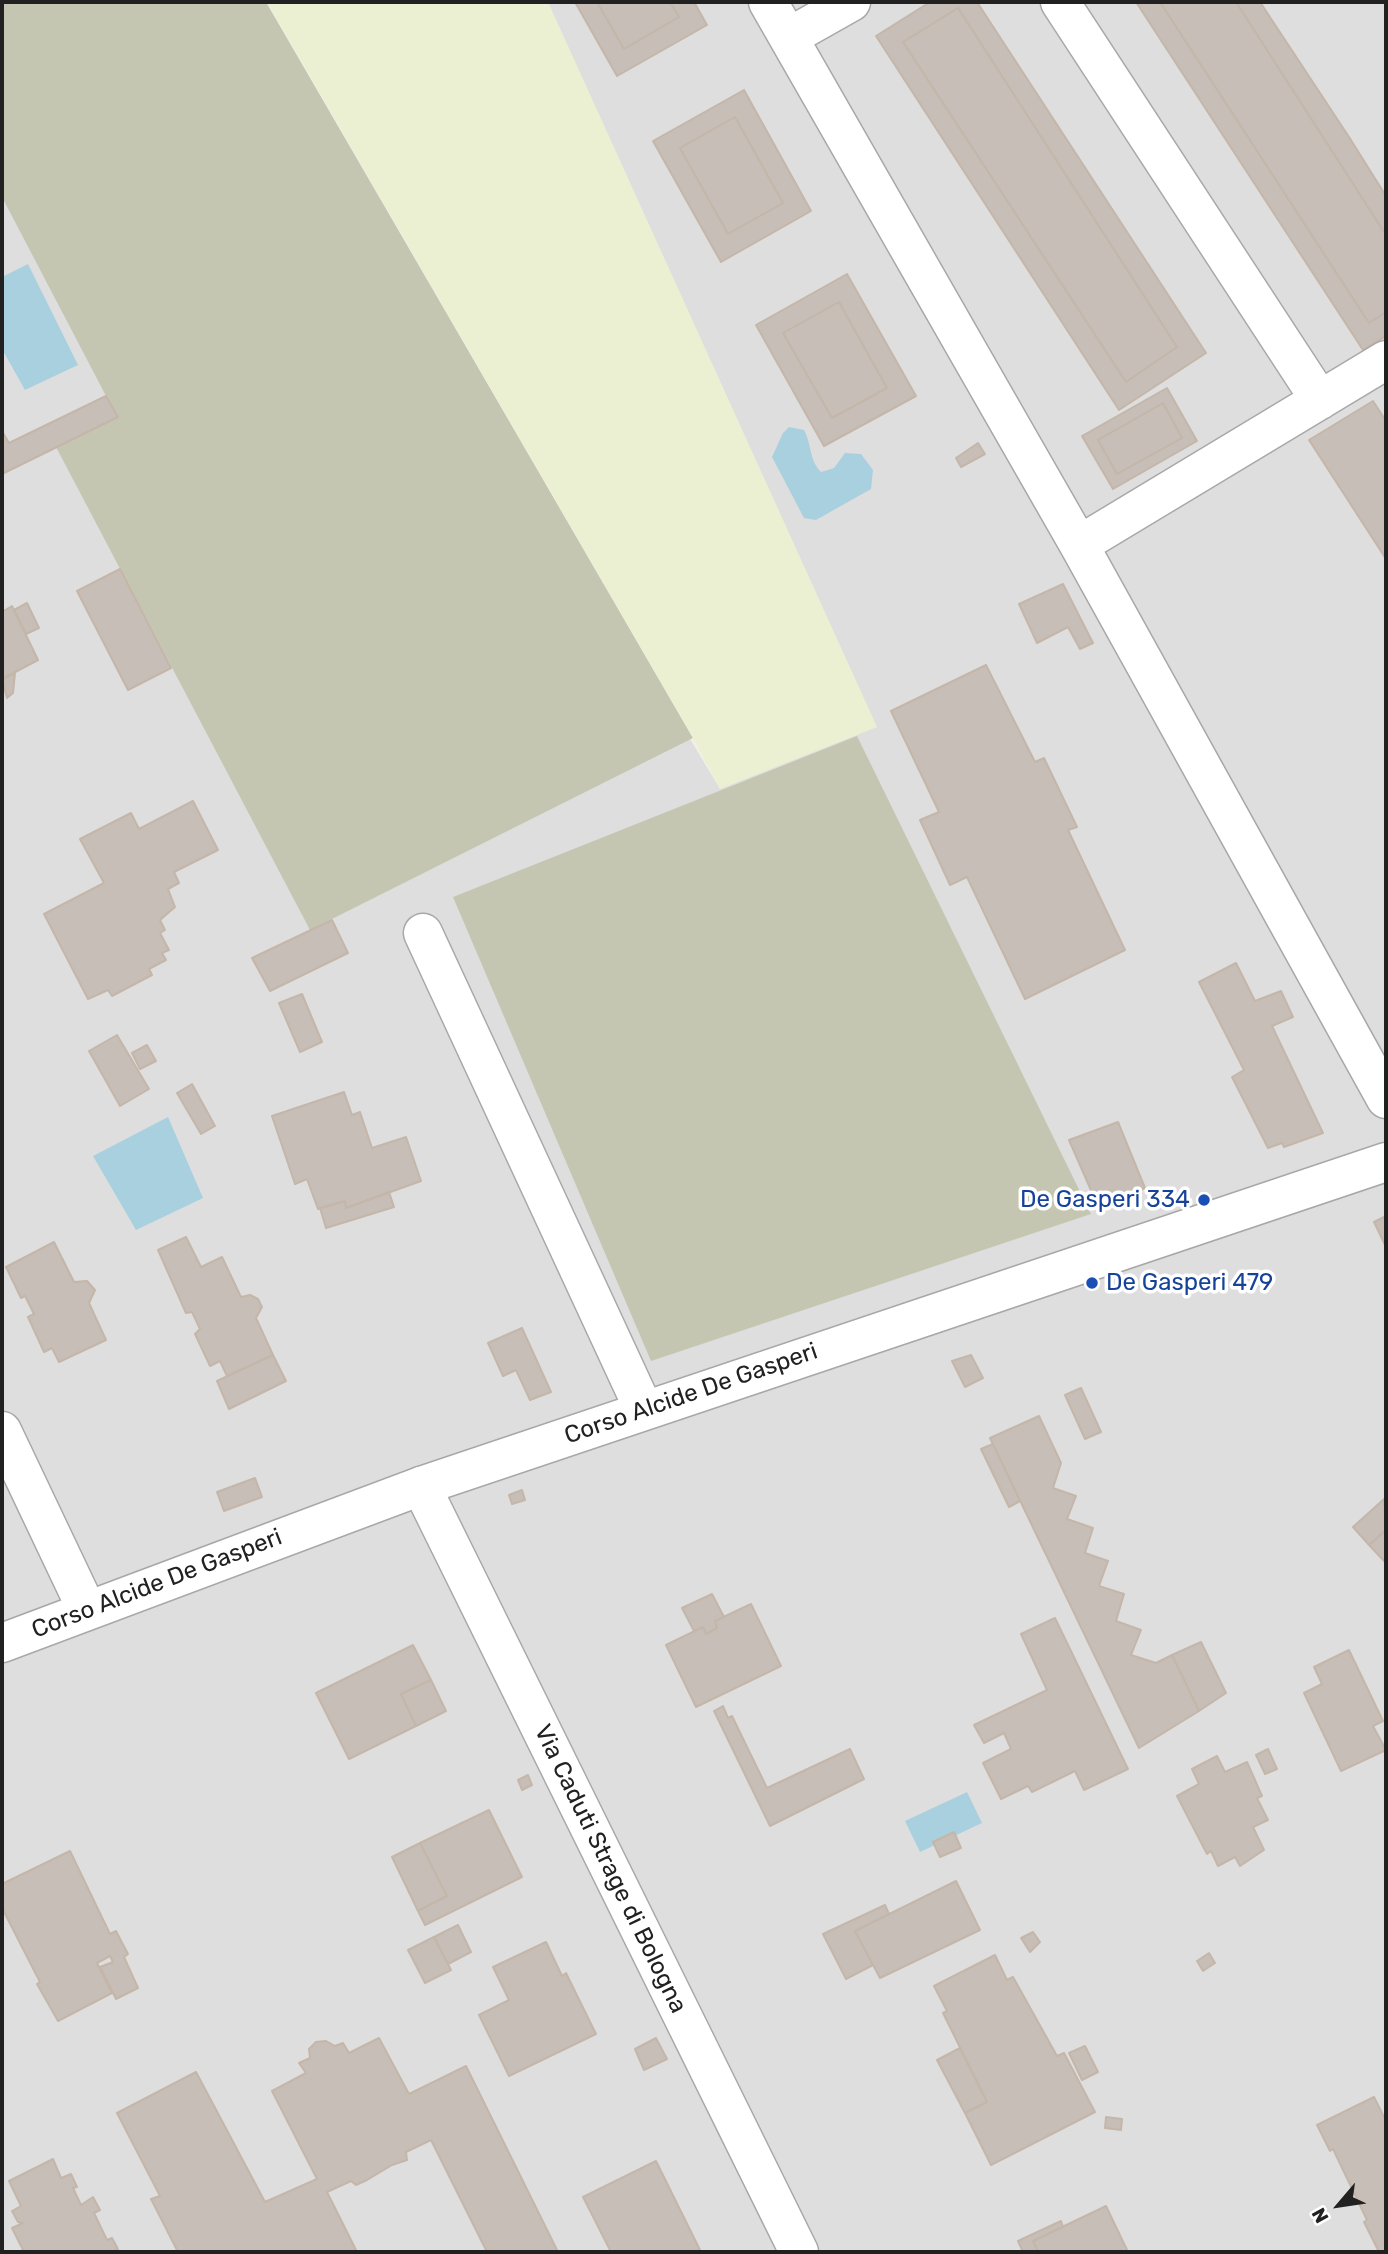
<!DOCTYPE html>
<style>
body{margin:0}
#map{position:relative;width:1388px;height:2254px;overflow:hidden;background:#f1efe8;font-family:Rubik,sans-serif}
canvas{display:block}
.frame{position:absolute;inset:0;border:4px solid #212121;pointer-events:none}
.north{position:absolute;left:1304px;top:2170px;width:70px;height:70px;-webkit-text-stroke:5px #fff;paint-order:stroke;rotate:241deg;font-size:19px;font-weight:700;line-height:28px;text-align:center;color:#212121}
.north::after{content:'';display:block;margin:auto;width:24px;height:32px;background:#212121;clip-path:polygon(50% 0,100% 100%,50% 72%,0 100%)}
</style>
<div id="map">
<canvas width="1388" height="2254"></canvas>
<div class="frame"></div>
<div class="north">N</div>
</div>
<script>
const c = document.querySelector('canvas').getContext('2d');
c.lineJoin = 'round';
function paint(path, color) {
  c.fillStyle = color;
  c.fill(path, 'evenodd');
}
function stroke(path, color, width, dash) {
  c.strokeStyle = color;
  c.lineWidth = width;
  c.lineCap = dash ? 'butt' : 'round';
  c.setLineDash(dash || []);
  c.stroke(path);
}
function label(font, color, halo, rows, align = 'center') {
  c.font = font + ' Rubik,sans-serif';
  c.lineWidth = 7;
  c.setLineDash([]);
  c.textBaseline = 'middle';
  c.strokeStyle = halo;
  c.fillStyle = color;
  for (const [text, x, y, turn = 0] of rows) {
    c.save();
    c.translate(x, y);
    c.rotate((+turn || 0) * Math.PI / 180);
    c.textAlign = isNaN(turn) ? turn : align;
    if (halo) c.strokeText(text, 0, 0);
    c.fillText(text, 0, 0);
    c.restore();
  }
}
const residential = new Path2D(`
 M2,2H249L720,789L540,2H1386V2252H2Z`);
const construction = new Path2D(`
 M2,2H266L693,738L310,930L56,447L117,417L2,197Z
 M857,736L1091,1214L651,1361L453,897Z`);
const farmland = new Path2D(`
 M267,2H548L877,727L720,789L693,738Z`);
const water = new Path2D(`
 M28,264L78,365L25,390L2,349V277Z
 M789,427L804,430C812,445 809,460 821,472L834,468L845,453L861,454L873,470L871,489L816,520L804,518L772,457L783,433Z
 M168,1117L203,1198L136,1230L93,1156Z
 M967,1792L982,1823L920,1852L905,1821Z`);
const building = new Path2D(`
 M575,2H597L624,49L679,17L670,2H694L707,25L617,76Z
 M597,2H670L679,17L624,49Z
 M930,2H977L1206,353L1119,410L876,36ZM958,8L1177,347L1126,382L903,42Z
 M1136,2H1160L1369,323L1386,312V336L1363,350Z
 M1160,2H1236L1386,235V312L1369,323Z
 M1236,2H1260L1349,137L1386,196V235Z
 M958,8L1177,347L1126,382L903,42Z
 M744,90L811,211L721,262L653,141ZM735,117L783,203L728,234L680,148Z
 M735,117L783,203L728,234L680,148Z
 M847,274L916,396L824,446L756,325ZM839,302L887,388L832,418L783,333Z
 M839,302L887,388L832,418L783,333Z
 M1167,388L1197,441L1113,489L1082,436ZM1163,403L1182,438L1117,474L1098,440Z
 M106,396L118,417L2,474V431L9,443Z
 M1373,401L1386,421V559L1309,440Z
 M1163,403L1182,438L1117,474L1098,440Z
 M978,443L985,454L961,467L956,458Z
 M120,569L171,668L128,690L77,591Z
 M1063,584L1093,643L1080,649L1068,627L1037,643L1019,604Z
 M27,603L39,628L26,634L14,610Z
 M12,606L38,660L2,679V612Z
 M986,665L1035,762L1044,758L1077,827L1068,830L1125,950L1025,999L967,877L950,885L920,820L939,812L891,711Z
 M15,673L13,693L7,698L2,679Z
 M193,801L218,850L174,872L179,883L168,889L175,907L160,920L165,930L160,933L169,950L162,953L166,960L149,969L152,975L112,996L108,990L88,999L44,914L104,883L80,839L131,813L139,829Z
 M332,920L348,953L270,991L252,958Z
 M1236,963L1255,1001L1281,991L1293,1017L1272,1026L1323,1133L1284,1147L1282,1143L1268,1148L1232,1077L1244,1070L1199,982Z
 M302,994L322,1042L300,1052L279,1003Z
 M117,1035L149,1089L120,1106L89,1051Z
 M147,1045L156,1061L140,1069L132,1053Z
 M192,1084L215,1126L201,1134L177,1093Z
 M344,1092L352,1115L360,1112L372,1148L406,1137L421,1181L346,1208L345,1201L318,1209L307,1179L295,1184L272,1116Z
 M1118,1122L1145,1188L1134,1193L1135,1200L1100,1211L1069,1140Z
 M389,1192L394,1207L326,1228L320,1208L345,1201L346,1208Z
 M1386,1216V1247L1374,1222Z
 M186,1237L201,1267L222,1257L241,1297L250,1295L258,1299L262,1307L256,1318L273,1355L227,1376L220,1361L210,1366L195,1334L200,1329L192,1312L186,1313L158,1250Z
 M54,1242L74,1282L87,1281L95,1290L89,1303L106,1340L59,1362L52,1348L44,1352L28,1317L34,1314L25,1296L21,1298L6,1267Z
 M522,1328L551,1392L530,1400L516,1370L503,1376L488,1343Z
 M273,1355L286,1381L229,1409L217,1381Z
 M971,1355L983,1378L965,1387L952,1361Z
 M1081,1388L1101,1432L1085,1439L1065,1395Z
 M1039,1416L1061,1463L1053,1488L1076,1496L1067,1519L1093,1528L1085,1553L1108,1561L1099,1586L1124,1594L1116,1621L1141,1630L1131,1655L1156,1663L1172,1655L1199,1711L1139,1748L990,1438Z
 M993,1444L1020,1501L1009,1507L981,1449Z
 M255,1478L262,1497L224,1511L217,1492Z
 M522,1490L525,1500L512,1504L509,1495Z
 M1384,1499L1386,1530L1369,1545L1353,1527Z
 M1386,1530V1563L1369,1545Z
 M712,1594L724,1617L715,1621L717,1628L706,1634L703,1627L694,1631L682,1608Z
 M751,1604L781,1666L696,1707L666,1645L703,1627L706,1634L717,1628L715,1621Z
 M1055,1618L1128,1769L1084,1790L1075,1771L1032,1792L1028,1786L1001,1799L983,1763L1011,1749L1004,1733L984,1743L974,1725L1047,1690L1021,1634Z
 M1201,1642L1226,1693L1199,1711L1172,1655Z
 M413,1645L431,1680L401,1694L416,1726L349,1759L316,1693Z
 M1349,1650L1383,1721L1373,1726L1386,1750L1341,1771L1304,1693L1322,1684L1314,1667Z
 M431,1680L446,1711L416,1726L401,1694Z
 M723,1706L728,1718L732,1716L767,1788L850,1749L864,1779L770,1826L714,1711Z
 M1268,1749L1277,1769L1265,1774L1256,1755Z
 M1217,1756L1225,1772L1247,1762L1262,1796L1257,1798L1268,1820L1253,1827L1264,1850L1240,1866L1235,1857L1218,1866L1211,1851L1207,1854L1177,1796L1199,1784L1192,1769Z
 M528,1775L532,1785L522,1790L518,1780Z
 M489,1810L522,1877L425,1925L418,1911L447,1896L420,1843Z
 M954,1832L961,1848L940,1857L933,1842Z
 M420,1843L447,1896L418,1911L392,1857Z
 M70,1851L110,1934L116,1931L128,1954L124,1957L138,1988L116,1999L100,1967L113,1962L110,1956L97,1963L112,1993L58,2021L37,1984L40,1982L2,1908V1884Z
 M956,1881L980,1930L880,1978L855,1931Z
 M885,1905L889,1914L855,1931L873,1965L846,1979L823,1934Z
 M458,1925L471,1952L448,1964L434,1937Z
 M1033,1932L1040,1942L1030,1952L1021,1938Z
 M434,1937L451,1970L425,1983L408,1950Z
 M546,1942L562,1976L566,1973L596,2034L509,2076L479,2015L509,2000L493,1967Z
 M1209,1953L1215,1963L1203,1971L1197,1961Z
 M995,1955L1007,1980L1013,1977L1057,2056L1064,2053L1095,2112L991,2165L965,2113L987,2102L943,2013L947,2011L934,1986Z
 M379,2038L409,2094L466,2066L558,2252H487L431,2140L406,2152L407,2160L392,2165L367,2180L356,2185L351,2181L327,2192L357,2252H178L151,2199L160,2196L117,2113L196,2072L265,2202L317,2179L272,2091L306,2073L299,2063L310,2058L309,2049L316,2042L326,2041L335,2046L343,2043L349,2053Z
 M656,2038L667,2059L644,2070L635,2049Z
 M1085,2046L1098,2072L1082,2080L1069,2053Z
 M960,2048L987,2102L965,2113L937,2060Z
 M1374,2097L1386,2121V2252H1379L1364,2222L1367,2220L1333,2149L1330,2151L1317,2125Z
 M1106,2117L1122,2119L1121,2130L1105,2128Z
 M53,2159L61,2178L71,2174L77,2187L73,2188L81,2205L93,2197L100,2210L94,2213L107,2240L112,2238L118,2249L111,2252H24L12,2228L23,2223L18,2222L12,2211L21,2206L9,2181Z
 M656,2161L701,2252H611L583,2197Z
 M1106,2206L1128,2252H1038L1033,2241Z
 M1061,2221L1063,2227L1033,2241L1038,2252H1023L1018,2241Z`);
const minor = new Path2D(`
 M768,2L1079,545L1386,1099
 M1060,2L1320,400
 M789,37L851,2
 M1079,545L1386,360
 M423,933L644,1410
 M2,1431L87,1610
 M421,1486L799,2252`);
const tertiary = new Path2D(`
 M2,1643L421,1486L1386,1162`);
const markers = [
 [1204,1200,7,"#1a4fb4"],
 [1092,1283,7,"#1a4fb4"]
];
const transitNames = [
 ["De Gasperi 334",1190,1200],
 ["De Gasperi 479",1106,1283,"left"]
];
const streetNames = [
 ["Corso Alcide De Gasperi",691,1394,-19],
 ["Corso Alcide De Gasperi",157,1584,-21],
 ["Via Caduti Strage di Bologna",610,1869,64]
];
paint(residential, '#dfdede');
paint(construction, '#c5c6b2');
paint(farmland, '#ecf0d3');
paint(water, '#a8d0df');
paint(building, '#c6beb7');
stroke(building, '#c4b6a9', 2);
stroke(minor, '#a8a8a8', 41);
stroke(tertiary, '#a8a8a8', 41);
stroke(minor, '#fff', 38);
stroke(tertiary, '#fff', 38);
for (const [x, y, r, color] of markers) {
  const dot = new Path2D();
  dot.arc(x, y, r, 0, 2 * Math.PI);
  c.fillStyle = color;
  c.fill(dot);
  stroke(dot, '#fff', 2.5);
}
label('24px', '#164399', '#fff', transitNames, 'right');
label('24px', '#212121', '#fff', streetNames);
</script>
